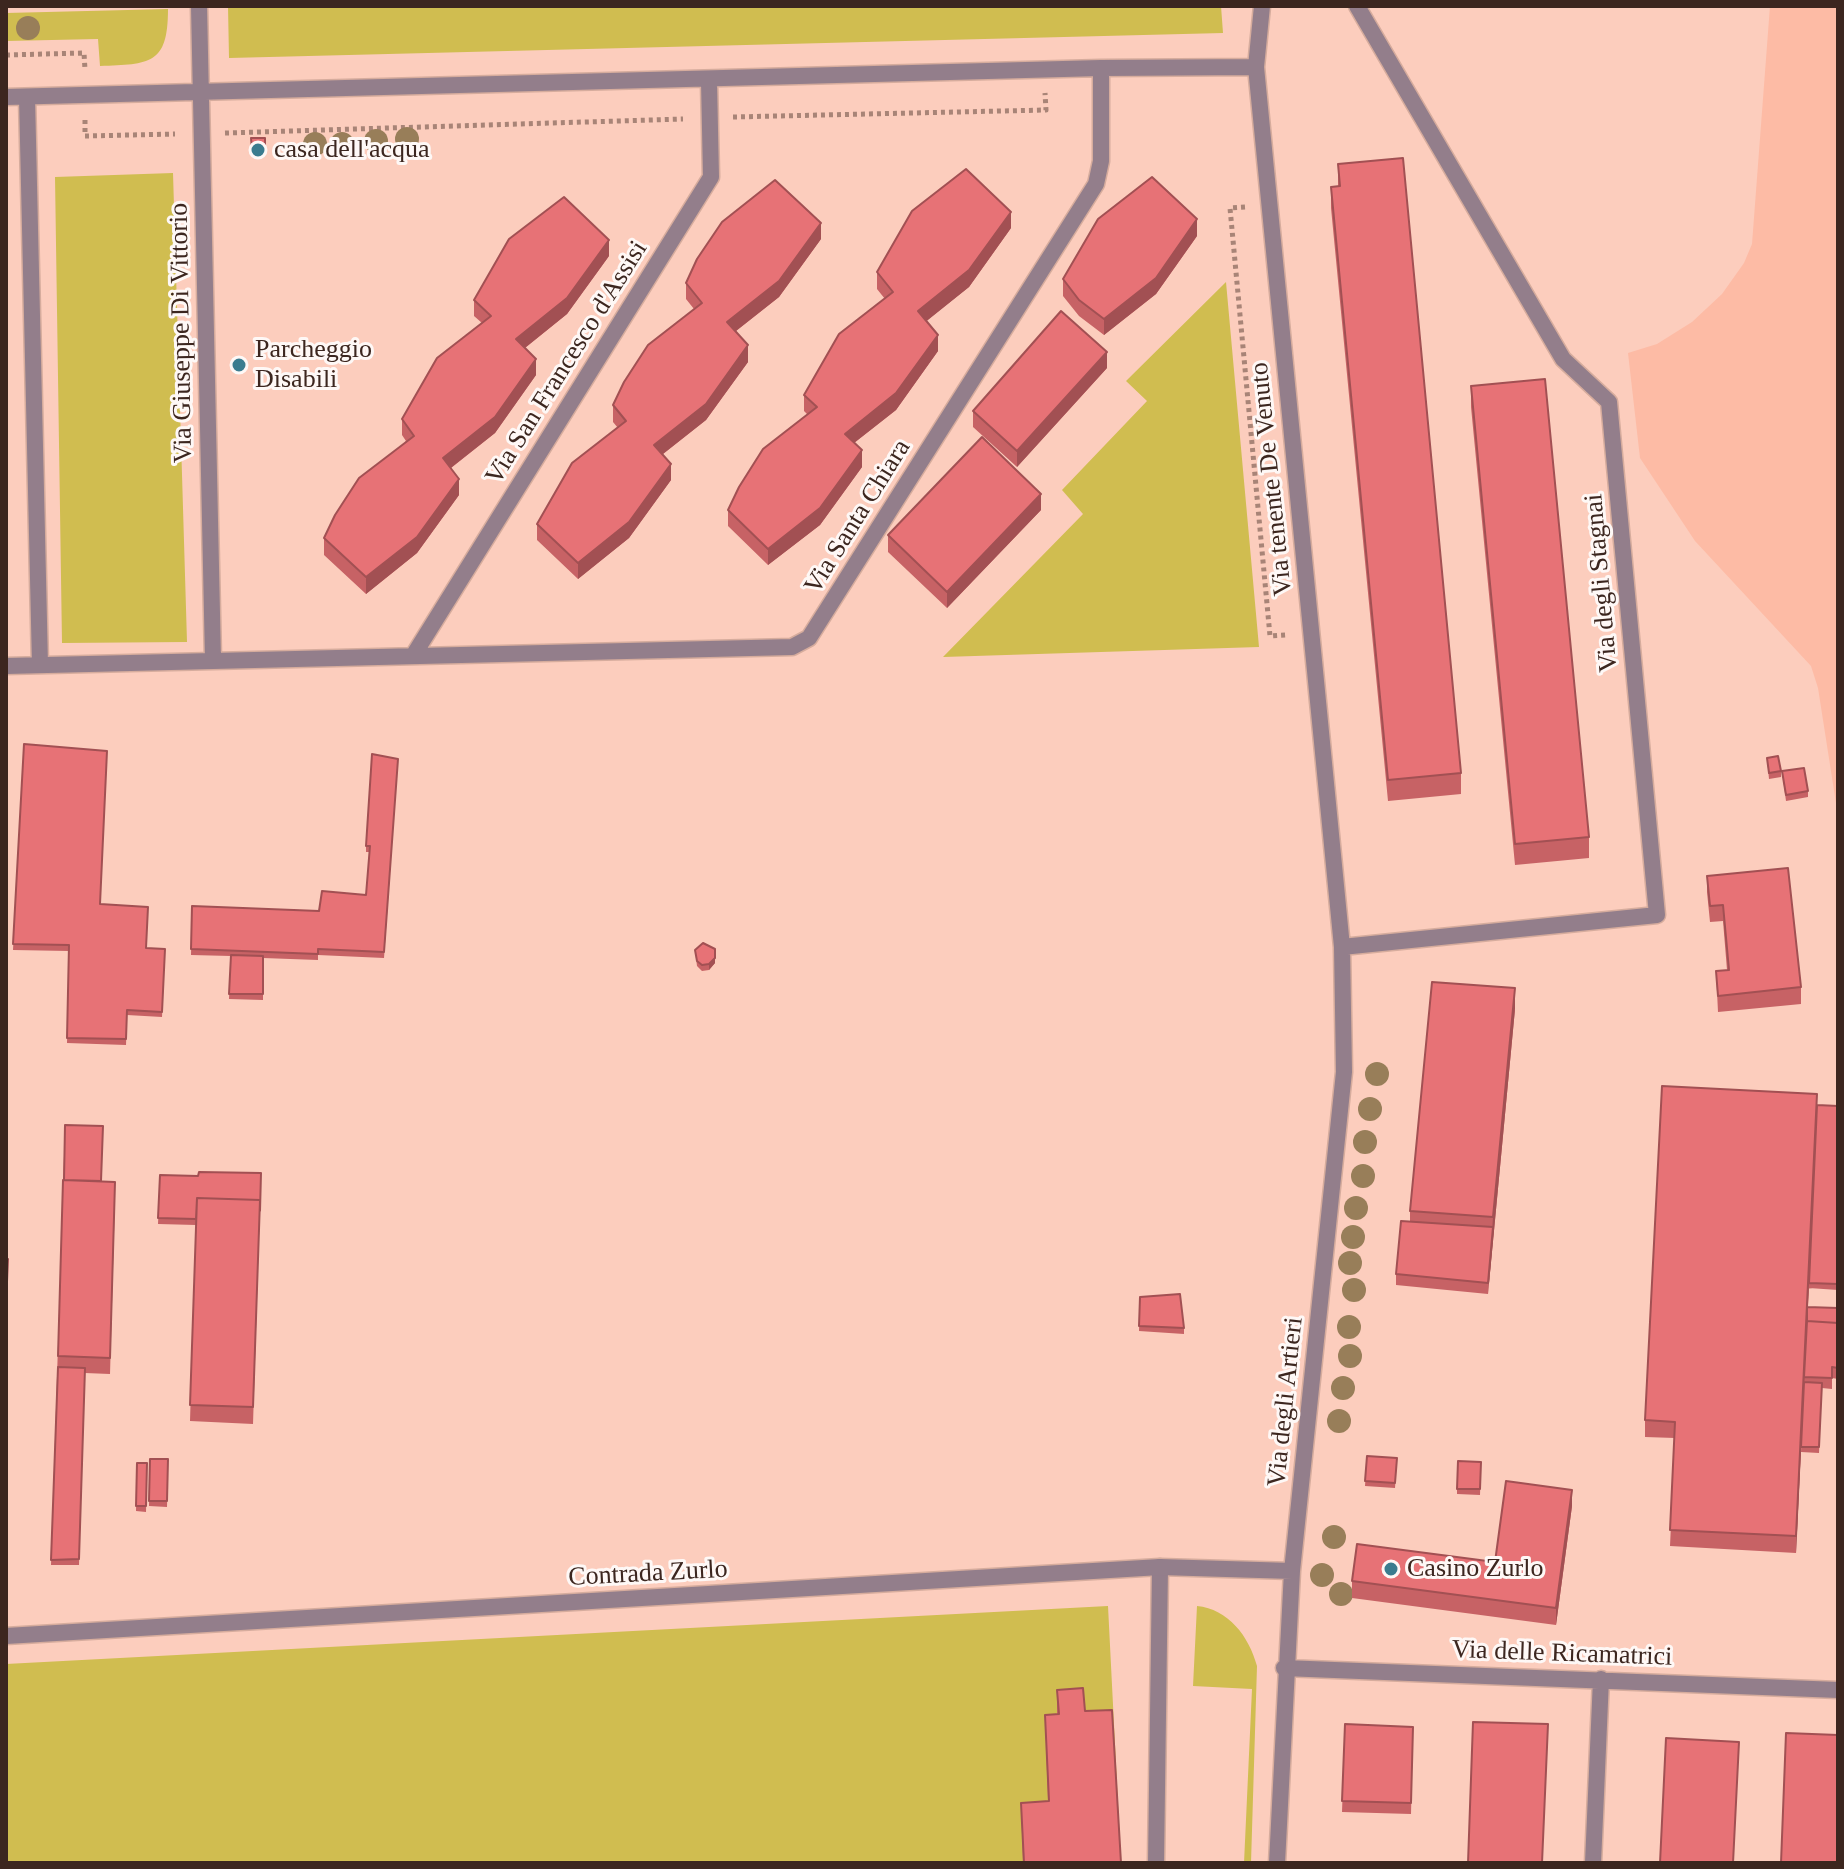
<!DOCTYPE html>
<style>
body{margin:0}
#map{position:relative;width:1844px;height:1869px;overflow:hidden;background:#fccdbd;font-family:Georgia,serif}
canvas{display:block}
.frame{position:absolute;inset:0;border:8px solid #3c261f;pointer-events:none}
</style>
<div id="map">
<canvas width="1844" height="1869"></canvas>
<div class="frame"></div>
</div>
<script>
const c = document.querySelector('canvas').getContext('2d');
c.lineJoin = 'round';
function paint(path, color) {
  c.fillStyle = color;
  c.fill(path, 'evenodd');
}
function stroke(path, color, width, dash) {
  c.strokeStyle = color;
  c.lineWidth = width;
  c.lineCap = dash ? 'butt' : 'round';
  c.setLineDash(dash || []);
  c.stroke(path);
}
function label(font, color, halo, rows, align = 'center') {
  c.font = font + ' Georgia,serif';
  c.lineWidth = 6;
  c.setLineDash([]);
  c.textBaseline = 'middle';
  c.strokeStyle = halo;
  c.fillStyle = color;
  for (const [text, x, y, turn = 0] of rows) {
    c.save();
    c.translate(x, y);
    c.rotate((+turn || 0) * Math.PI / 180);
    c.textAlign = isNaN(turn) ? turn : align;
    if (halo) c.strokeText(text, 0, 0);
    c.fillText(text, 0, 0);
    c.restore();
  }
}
const built = new Path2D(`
 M1770,6H1838V816L1818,688L1811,666L1695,541L1640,458L1628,353L1657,344L1692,322L1722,294L1744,263L1752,244Z`);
const green = new Path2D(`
 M228,6H1221L1223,33L229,58Z
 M168,9C168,65 150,64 100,66L98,39L6,41V13Z
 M173,173L187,642L62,643L55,177Z
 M1226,282L1259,647L943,657L1083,514L1062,490L1147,401L1126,381Z
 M1108,1606L1121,1863H6V1664Z
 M1197,1606C1228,1609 1249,1636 1257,1666L1251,1863H1244L1252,1689L1193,1686Z`);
const path = new Path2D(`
 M6,55L84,53L85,70
 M733,117L1046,110L1045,93
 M85,120V136L175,134
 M225,133L683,119
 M1245,207L1230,208L1270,636L1286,635`);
const service = new Path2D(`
 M1156,1863L1160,1567`);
const minor = new Path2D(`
 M199,6L213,660
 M1262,6L1256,67L1342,947L1344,1072L1292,1571L1277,1863
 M6,97L1101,68L1256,67
 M27,97L40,665
 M413,656L711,177L709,81
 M6,666L792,647L809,638L1096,184L1101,161V68
 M1342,947L1657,915L1609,402L1563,359L1357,6
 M6,1636L1160,1567L1292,1571
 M1284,1668L1838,1690
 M1593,1863L1601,1679`);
const trees = [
 [28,28],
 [407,139],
 [376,141],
 [315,144],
 [342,144],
 [1377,1074],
 [1370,1109],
 [1365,1142],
 [1363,1176],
 [1356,1208],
 [1353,1237],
 [1350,1263],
 [1354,1290],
 [1349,1327],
 [1350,1356],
 [1343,1388],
 [1339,1421],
 [1334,1537],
 [1322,1575],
 [1341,1594]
];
const wall = new Path2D(`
 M251,138H265V156L252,157Z
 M1338,164L1461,773V794L1388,801L1331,208V187L1338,186Z
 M1011,228L969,287L926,321L938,351L896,410L854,443L862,467L820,525L768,565L728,526V510L808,415L804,411V395L885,299L877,289V272Z
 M1197,236L1156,294L1104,335L1079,316L1063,296V279Z
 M821,239L779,297L736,331L748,362L706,420L663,454L671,480L629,538L578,579L537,540V524L618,428L613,422V405L694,309L686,299V283Z
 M609,256L567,314L525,348L536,375L495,433L451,468L459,495L417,553L366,594L324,555V538L406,441L402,435V419L482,323L474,316V300Z
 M1107,368L1017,467L973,427V411Z
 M1471,386L1589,837V858L1515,865L1471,407Z
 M1041,510L947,608L888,552V535Z
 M24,744L100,904L147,948L165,949L162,1017L127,1015L126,1045L67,1043L69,951L13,950Z
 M1767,758L1781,771V777L1769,779Z
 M398,759L384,958L318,955V960L263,958V1000L229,999L231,956L191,955L192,906L319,911L366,895L370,852H366V846Z
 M1782,771L1808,791V797L1786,801Z
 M1707,876L1801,987V1004L1718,1012L1716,971L1727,970L1723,921L1710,922L1707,892Z
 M715,949V963L709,970L702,971L697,966L695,950Z
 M1515,1009L1488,1294L1396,1285V1274L1410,1221V1211Z
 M1817,1105L1838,1106V1290L1809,1288L1811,1250L1808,1307L1838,1308V1379L1832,1378V1389L1822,1388L1819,1453L1801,1452L1804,1386L1796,1553L1670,1546L1675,1438L1645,1437V1420Z
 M65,1125L102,1181L115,1198L110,1374L85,1373L79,1565H51Z
 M261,1173L253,1424L190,1421L196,1225L158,1224L160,1175L198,1176Z
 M1140,1297L1184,1328V1334L1139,1331Z
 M1367,1456L1397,1458L1395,1488L1365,1486Z
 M150,1459H168L167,1507L149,1506Z
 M1481,1462L1480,1495L1457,1494V1489Z
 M137,1463H147L146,1512L136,1511Z
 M1572,1506L1556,1625L1352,1598V1581L1495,1562Z
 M1057,1690L1085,1711L1121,1863H1023L1021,1803L1048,1801L1045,1715L1057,1714Z
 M1345,1724L1413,1727L1411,1814L1342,1812Z`);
const shadedWall = new Path2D(`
 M1011,212V228L969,287L918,328V311Z
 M1197,219V236L1156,294L1104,335V319Z
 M821,223V239L779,297L727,338V322Z
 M609,240V256L567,314L516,355V339Z
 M938,335V351L896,410L845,450V434Z
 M748,345V362L706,420L654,461V445Z
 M1107,352V368L1017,467V451Z
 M536,359V375L495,433L443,474V458Z
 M862,450V467L820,525L768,565V549Z
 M671,464V480L629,538L578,579V563Z
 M459,479V495L417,553L366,594V577Z
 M1041,494V510L947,608V592Z
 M715,958V963L709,970V964Z
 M1515,988V1009L1488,1294L1493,1217Z
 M1817,1111L1796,1553V1536Z
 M1572,1490V1506L1556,1625V1608Z`);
const building = new Path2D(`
 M251,138H265V151H252Z
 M1403,158L1461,773L1388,780L1331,187L1340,186L1338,164Z
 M966,169L1011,212L969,270L918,311L938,335L896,393L845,434L862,450L820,508L768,549L728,510L739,487L763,449L817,407L804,395L839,334L893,292L877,272L912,211Z
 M1152,177L1197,219L1156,278L1104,319L1079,300L1063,279L1098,219Z
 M775,180L821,223L779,281L727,322L748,345L706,404L654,445L671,464L629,522L578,563L537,524L572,463L626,421L613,405L624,382L648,345L702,303L686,283L697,259L722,222Z
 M564,197L609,240L567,298L516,339L536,359L495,417L443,458L459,479L417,537L366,577L324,538L335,515L359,478L414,436L402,419L437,358L491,316L474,300L509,239Z
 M1061,311L1107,352L1017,451L973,411Z
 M1545,379L1589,837L1515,844L1471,386Z
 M982,437L1041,494L947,592L888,535Z
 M24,744L107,751L100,904L148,907L146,948L165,949L162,1012L127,1010L126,1039L67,1038L69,945L13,944Z
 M372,754L398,759L384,952L318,949V954L191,949L192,906L319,911L322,891L366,895L370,846H366Z
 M1778,756L1781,771L1769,773L1767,758Z
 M1804,768L1808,791L1786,795L1782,771Z
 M1788,868L1801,987L1718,996L1716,971L1729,970L1723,905L1710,906L1707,876Z
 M703,943L715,949V958L709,964L702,965L697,961L695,950Z
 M231,955L263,956V994H229Z
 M1432,982L1515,988L1493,1217L1410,1211Z
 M1662,1086L1817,1094L1796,1536L1670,1530L1675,1422L1645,1420Z
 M1817,1105L1838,1106V1284L1809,1283Z
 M65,1125L103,1126L101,1181L64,1180Z
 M199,1172L261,1173L260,1211V1200L197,1198L196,1219L158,1218L160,1175L198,1176Z
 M63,1180L115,1182L110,1358L58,1356Z
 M197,1198L260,1200L253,1407L190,1405Z
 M1401,1221L1493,1227L1488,1283L1396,1274Z
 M6,1259H8L6,1304Z
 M1180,1294L1184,1328L1139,1326L1140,1297Z
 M1807,1307L1838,1308V1323L1807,1321Z
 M1807,1321L1838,1323V1368L1832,1367V1378L1804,1377Z
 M58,1367L85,1368L79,1559L51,1560Z
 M1804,1382L1822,1383L1819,1447H1801Z
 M1367,1456L1397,1458L1395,1483L1365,1481Z
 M150,1459H168L167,1501H149Z
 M1458,1461L1481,1462L1480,1489H1457Z
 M137,1463H147L146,1506H136Z
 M1506,1481L1572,1490L1556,1608L1352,1581L1357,1544L1495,1562Z
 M1083,1688L1085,1711L1112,1710L1121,1863H1024L1021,1803L1049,1801L1045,1715L1059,1714L1057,1690Z
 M1473,1722L1548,1724L1542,1863H1468Z
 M1345,1724L1413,1727L1411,1803L1342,1801Z
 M1786,1733L1838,1735V1863H1781Z
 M1666,1738L1739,1742L1733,1863H1660Z`);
const markers = [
 [258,150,8,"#3b7c8f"],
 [239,365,8,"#3b7c8f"],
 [1391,1569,8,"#3b7c8f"]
];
const poiNames = [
 ["casa dell'acqua",274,150],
 ["Parcheggio",255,350],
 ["Disabili",255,380],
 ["Casino Zurlo",1407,1569]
];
const streetNames = [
 ["Via Giuseppe Di Vittorio",182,333,-91],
 ["Via San Francesco d'Assisi",567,363,-58],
 ["Via tenente De Venuto",1272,479,-96],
 ["Via Santa Chiara",858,517,-58],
 ["Via degli Stagnai",1602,583,-95],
 ["Via degli Artieri",1286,1402,-84],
 ["Contrada Zurlo",648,1574,-3],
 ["Via delle Ricamatrici",1562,1654,2]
];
paint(built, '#fdbba5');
paint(green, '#d0bd50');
stroke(service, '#d6ac9d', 19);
stroke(minor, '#d6ac9d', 19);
stroke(path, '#a88477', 5, [4, 4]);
stroke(service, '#937e8b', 16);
stroke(minor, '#937e8b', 16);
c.fillStyle = '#987e59';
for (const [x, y] of trees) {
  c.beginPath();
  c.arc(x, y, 12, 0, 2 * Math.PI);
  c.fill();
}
paint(wall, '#c76265');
paint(shadedWall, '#a25053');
paint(building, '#e77276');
stroke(building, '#a25053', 2);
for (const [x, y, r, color] of markers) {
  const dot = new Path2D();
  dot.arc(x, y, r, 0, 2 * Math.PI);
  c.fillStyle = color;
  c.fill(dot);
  stroke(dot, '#fef8f6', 3);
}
label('26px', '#3c261f', '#fef8f6', poiNames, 'left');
label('26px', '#3c261f', '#fef8f6', streetNames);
</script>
